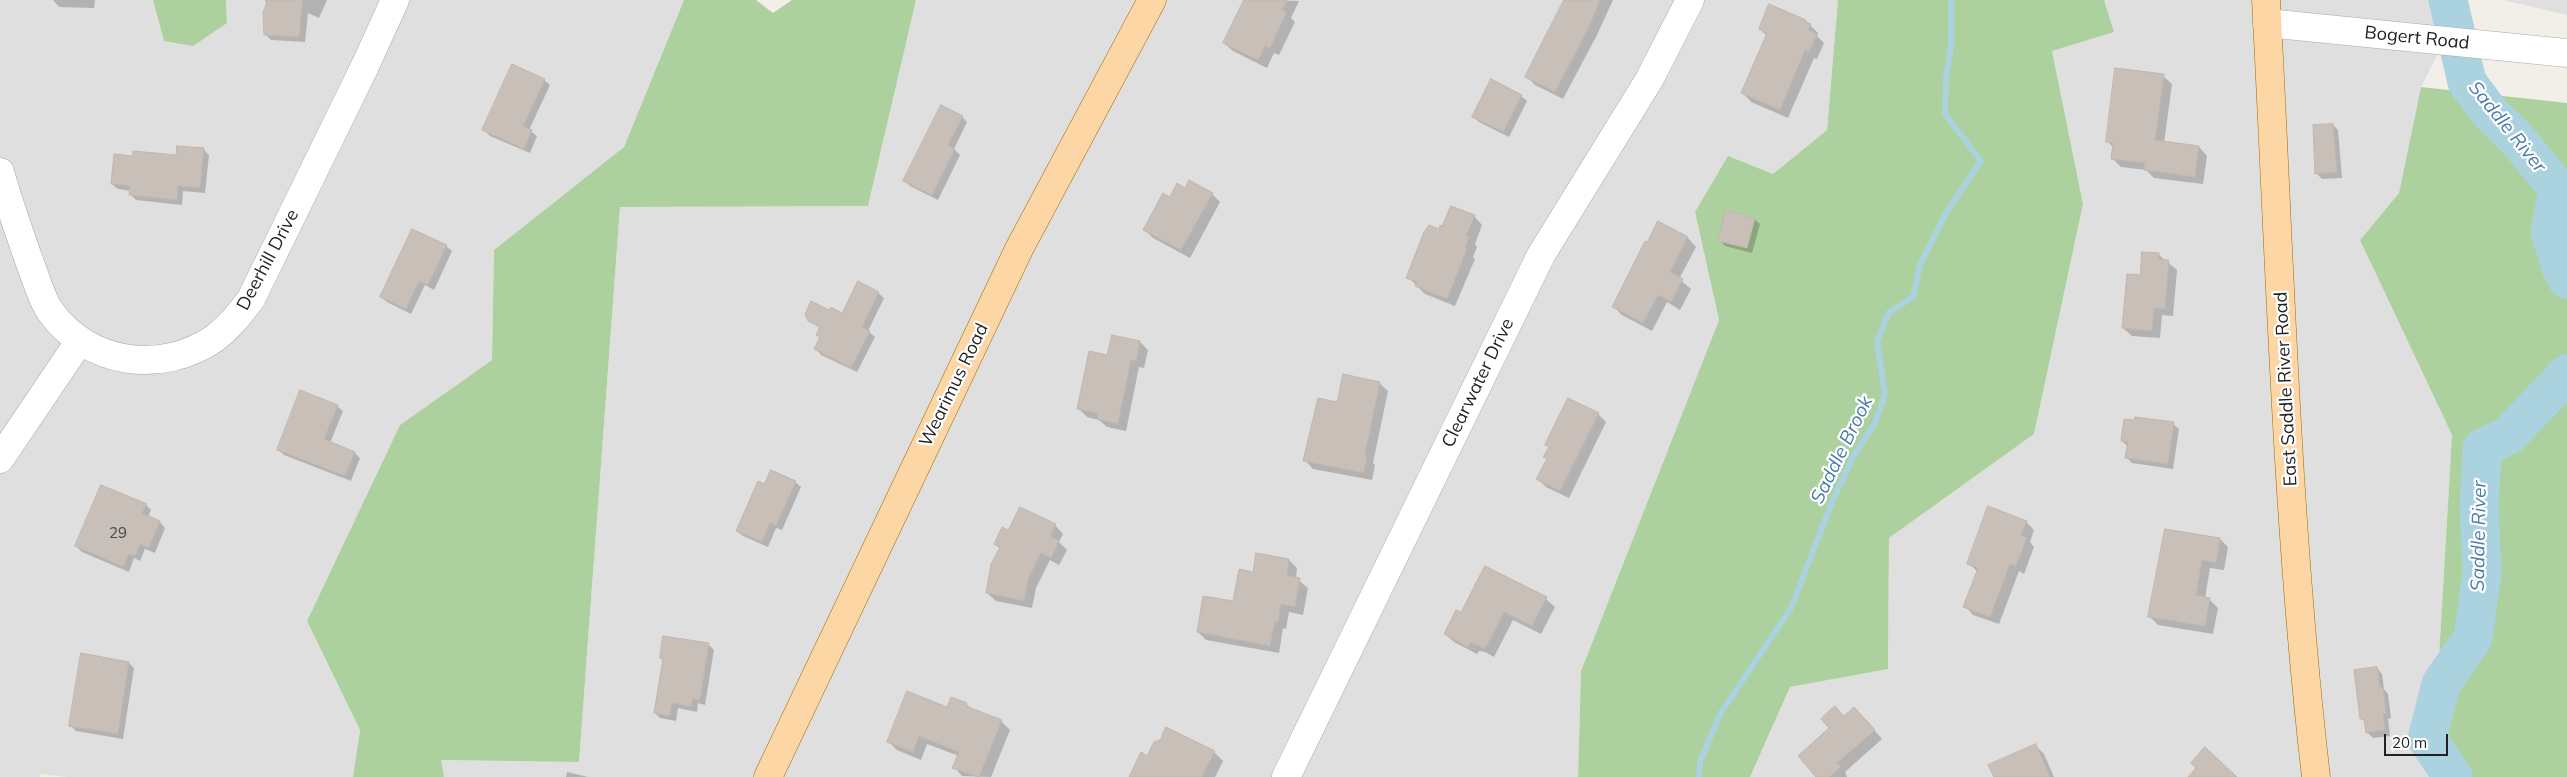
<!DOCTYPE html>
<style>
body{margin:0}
#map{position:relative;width:2567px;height:777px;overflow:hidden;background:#f2efe9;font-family:Mulish,sans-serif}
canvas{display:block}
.scale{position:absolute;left:2384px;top:734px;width:64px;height:22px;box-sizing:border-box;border:2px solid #222;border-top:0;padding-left:6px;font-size:15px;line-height:18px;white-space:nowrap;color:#222;-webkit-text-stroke:4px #fff;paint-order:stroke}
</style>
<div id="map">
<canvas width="2567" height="777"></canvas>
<div class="scale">20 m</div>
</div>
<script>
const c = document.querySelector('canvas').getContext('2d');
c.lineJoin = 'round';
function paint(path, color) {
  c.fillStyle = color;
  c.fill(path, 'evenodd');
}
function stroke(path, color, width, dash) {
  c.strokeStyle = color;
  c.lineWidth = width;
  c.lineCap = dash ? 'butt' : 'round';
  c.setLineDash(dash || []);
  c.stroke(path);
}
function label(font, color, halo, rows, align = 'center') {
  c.font = font + ' Mulish,sans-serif';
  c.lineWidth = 4.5;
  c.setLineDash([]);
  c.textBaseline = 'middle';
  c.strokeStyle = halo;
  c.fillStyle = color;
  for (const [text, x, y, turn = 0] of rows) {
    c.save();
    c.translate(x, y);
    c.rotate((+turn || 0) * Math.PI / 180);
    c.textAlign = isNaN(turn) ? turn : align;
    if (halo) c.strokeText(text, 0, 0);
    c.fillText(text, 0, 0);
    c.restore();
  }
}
const residential = new Path2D(`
 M0,0H153L164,41L227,23L226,0H684L624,147L494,250L492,360L400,425L307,621L360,730L353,777H67L40,774V777H0Z
 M916,0H1838L1827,130L1773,174L1695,212L1719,320L1581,671L1578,777H444L440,760L579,762L620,207L868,206Z
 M2104,0H2465L2421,87L2399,193L2360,240L2452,435L2432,777H1750L1790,687L1888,669L1889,538L2034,434L2083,204L2052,51L2114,32Z
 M2503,0H2567V15Z`);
const forest = new Path2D(`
 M153,0H226L227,23L193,46L164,41Z
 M684,0H756L773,13L792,0H916L868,206L620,207L579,762L441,760L444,777H353L360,730L307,621L400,425L492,360L494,250L624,147Z
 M1838,0H2104L2114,32L2052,51L2083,204L2034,434L1889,538L1888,669L1790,687L1750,777H1578L1581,671L1719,320L1695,212L1728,156L1773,174L1827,130Z
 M2421,87L2567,103V777H2432L2452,435L2360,240L2399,193Z`);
const shadow = new Path2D(`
 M53,0H95L94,8L59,7Z
 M265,0H327L319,18L308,13L305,42L271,40L265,34L267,6Z
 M1245,0L1299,1L1291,18L1295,22L1279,55L1274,53L1267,68L1233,51L1224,43Z
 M1566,0H1613L1597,35L1563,99L1535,85L1527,77Z
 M1806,21L1818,33L1817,36L1824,43L1817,59L1814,58L1788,118L1751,102L1743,93L1767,36L1760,29Z
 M2163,76L2172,84L2164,143L2199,147L2207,156L2203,184L2154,178L2146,170L2121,167L2112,158L2114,148L2107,141Z
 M544,80L550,85L529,130L537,136L530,153L490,136L484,130Z
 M1521,96L1527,101L1509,137L1479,122L1473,116Z
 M962,117L967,122L954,149L960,155L938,200L910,186L905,181Z
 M2333,125L2338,130L2342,178L2322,179L2316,173Z
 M203,149L209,155L205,193L183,191L182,205L136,200L130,194L131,191L118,189L112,184L134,157H177Z
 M1186,190L1212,194L1220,202L1190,258L1153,238L1144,229L1170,199Z
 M1474,216L1482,225L1475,244L1477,247L1473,257L1475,259L1455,306L1425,294L1408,277L1439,230Z
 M1754,219L1760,224L1752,253L1725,246L1720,240Z
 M1658,223L1688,238L1696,247L1679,279L1691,289L1680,310L1667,302L1652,331L1622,315L1613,306Z
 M446,246L452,251L434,290L425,285L411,314L387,302L382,297Z
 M2159,255L2177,270L2173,316L2162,315L2160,338L2132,336L2123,328L2141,277Z
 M878,293L884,298L868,331L875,337L857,372L821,355L816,349L821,338L818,335L821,329L809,320L843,314Z
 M1140,342L1148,350L1144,368L1139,367L1126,431L1107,427L1099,420L1087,417L1079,409L1108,356Z
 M1379,383L1388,391L1373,463L1375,465L1372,480L1313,469L1305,460L1338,404Z
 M337,406L343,411L330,443L355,453L360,458L351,481L284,455L278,449Z
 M1598,414L1606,422L1569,498L1546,487L1538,479L1548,460L1545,457L1550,448L1547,445Z
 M2173,424L2179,429L2173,469L2132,463L2127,458V446L2122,441Z
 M795,482L801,487L782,530L776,528L768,547L743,536L737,531L765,485Z
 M146,505L151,510L148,517L160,522L165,528L155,553L145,549L140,561L134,558L129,572L82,552L76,546Z
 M2026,522L2034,530L2030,542L2034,547L2024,574L2019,571L1999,624L1973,615L1965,606L1978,572L1968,563Z
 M1055,525L1063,534L1059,542L1067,550L1059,565L1050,560L1036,588L1032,608L996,601L987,593L1000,549L995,544Z
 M2220,539L2228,547L2224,570L2210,568L2205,598L2209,599L2218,608L2213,634L2158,625L2150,617Z
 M1289,560L1297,568L1296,578L1308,588L1303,615L1289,612L1286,629L1283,628L1279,653L1206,640L1198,632Z
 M1546,599L1555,607L1541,634L1513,620L1494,657L1485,652L1479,651L1477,654L1454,642L1445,634L1462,614Z
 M664,637L709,645L714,650L705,705L698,703L697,712L678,708L676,721L660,718L655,713L664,660L661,658Z
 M129,663L134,668L123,739L76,731L70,725Z
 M2377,668L2382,674L2384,689L2388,694L2391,718L2388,719L2390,736L2373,738L2367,732L2366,723L2362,719Z
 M966,704L972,710L1001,721L1010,730L991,777L962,776L954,767L959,756L927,744L921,760L897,750L888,741L948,708Z
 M1844,717H1863L1882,739L1845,772L1847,777H1818Z
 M1167,729L1214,752L1223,761L1215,777H1130L1160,741Z
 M2036,746L2044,754L2054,777H1995Z
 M567,772L588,777H589H566Z`);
const stream = new Path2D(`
 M1699,777L1700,762L1720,714L1791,608L1832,502L1853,457L1875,423L1885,394L1877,342L1888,313L1913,297L1920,265L1946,213L1981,161L1945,114L1946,79L1951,45V0`);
const river = new Path2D(`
 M2448,0L2467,82L2491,114L2517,139L2558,189L2550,232L2561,267L2567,279
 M2453,777L2427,739L2441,684L2473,638L2482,572L2479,509L2482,448L2509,435L2567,374`);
const building = new Path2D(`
 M268,0H303L299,37L264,35L263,13Z
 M1244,0H1287L1282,10L1287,12L1270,48L1265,46L1258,60L1223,43Z
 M1564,0H1600L1589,27L1555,92L1525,77Z
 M1769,4L1806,20L1805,22L1811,24L1808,30L1817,34L1809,52L1805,50L1780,110L1741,93L1767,33L1759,29Z
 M512,64L545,79L523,126L532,130L524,149L482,130Z
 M2115,68L2164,74L2155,140L2199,146L2195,177L2144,170L2145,163L2111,159L2113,143L2106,142Z
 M1491,79L1522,95L1503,132L1472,117Z
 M941,105L963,116L948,145L955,149L932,195L903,181Z
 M2333,124L2337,172L2315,174L2313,125Z
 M177,146L204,148L200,188L178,186L177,200L129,195L130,186L111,184L114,154L133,156V151L176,155Z
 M1189,180L1213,193L1181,250L1143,230L1163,193L1170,197L1177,183L1185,188Z
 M1451,206L1475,215L1466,236L1469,237L1465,248L1467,249L1447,299L1415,286L1417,282L1406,278L1424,232L1429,225L1439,229L1440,225L1442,226Z
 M1726,210L1755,218L1747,248L1718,241Z
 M1658,221L1688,237L1670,272L1683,279L1671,302L1658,295L1643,323L1612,307L1645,241L1647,242Z
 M412,229L447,245L428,285L419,281L406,309L380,297Z
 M2142,252L2159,253V259L2169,260L2165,309L2154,308L2152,331L2122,328L2127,274L2140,275Z
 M858,281L879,292L862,327L870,331L851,368L814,349L820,337L816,335L820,327L808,321L805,314L811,301L829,310L831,307L842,313Z
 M1112,335L1140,341L1136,361L1131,360L1118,424L1097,419L1098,413L1077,409L1089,351L1107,355Z
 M1343,374L1380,382L1365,455L1367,456L1364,473L1303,461L1318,398L1337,402Z
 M300,390L338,405L324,439L355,452L345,476L277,450Z
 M1568,398L1599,413L1560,491L1536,479L1547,459L1543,457L1549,447L1545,445Z
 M2135,417L2174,422L2168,464L2125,458L2128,442L2121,441L2124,419L2134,420Z
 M771,470L796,481L776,526L770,523L762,542L736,531L758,481L764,484Z
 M101,485L147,504L142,513L160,521L149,548L140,544L135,556L129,554L123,567L75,546Z
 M1988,506L2027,521L2021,535L2027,538L2016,566L2010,564L1990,617L1963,607L1978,568L1967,564Z
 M1020,507L1056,524L1050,536L1059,541L1051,558L1041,553L1028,579L1024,601L986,593L991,564L1000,547L994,544L1002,527L1008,530Z
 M2165,529L2220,538L2216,563L2202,560L2196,595L2210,598L2205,626L2148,617Z
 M1256,553L1289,559L1287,575L1300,578L1295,607L1281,604L1278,621H1275L1270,646L1197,632L1203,596L1233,601L1239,569L1253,572Z
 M1485,566L1547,597L1532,626L1504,612L1485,649L1475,644L1470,643L1468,647L1444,634L1456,610L1461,612Z
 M663,636L709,643L700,700L693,699L691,707L672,703L670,716L654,713L663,659L660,658Z
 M81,653L129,662L118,734L69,726Z
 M2377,667L2380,687H2383L2386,713L2383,714L2385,730L2366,733L2364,719H2360L2354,670Z
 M907,691L947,707L951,697L967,703L966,706L1002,720L979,777L952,768L959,752L919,736L913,752L887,742Z
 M1835,706L1844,716L1854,707L1875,730L1837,763L1841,767L1829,777H1816L1798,756L1829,728L1821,719Z
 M1166,727L1215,751L1202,777H1129L1141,752L1147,756L1154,742L1160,740Z
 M2036,744L2050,777H1994L1988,765Z
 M2205,747L2237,777H2188L2196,768L2191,763Z`);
const minor = new Path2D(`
 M2267,23L2567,53
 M0,172C9,204 20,235 31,266C37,281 41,298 50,311C88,365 162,375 215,338C230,327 240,313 251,299L365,66L395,0
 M0,459L79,342
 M1286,777L1541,255L1649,80L1690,0`);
const major = new Path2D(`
 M2266,0C2280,259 2286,519 2316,777
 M768,777L1019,249L1152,0`);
const numberNames = [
 ["29",118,533]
];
const streetNames = [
 ["Bogert Road",2417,38,6],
 ["Deerhill Drive",268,260,-62],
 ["Clearwater Drive",1478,383,-64],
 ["Wearimus Road",954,385,-64],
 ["East Saddle River Road",2286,389,-93]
];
const waterNames = [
 ["Saddle River",2507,127,51],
 ["Saddle Brook",1842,450,-64],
 ["Saddle River",2479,536,-89]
];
paint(residential, '#e0dfdf');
paint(forest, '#add19e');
paint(shadow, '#0003');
stroke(stream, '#aad3df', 6);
stroke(river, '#aad3df', 39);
paint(building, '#c7bfb8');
stroke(building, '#c4b6ab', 1);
stroke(minor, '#a9a9a9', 29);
stroke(major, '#a06b00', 29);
stroke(minor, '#fff', 28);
stroke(major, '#fcd6a4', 28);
label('15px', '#4b4948', null, numberNames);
label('18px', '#222', '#fff', streetNames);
label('italic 19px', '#4a7aab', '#fff', waterNames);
</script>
